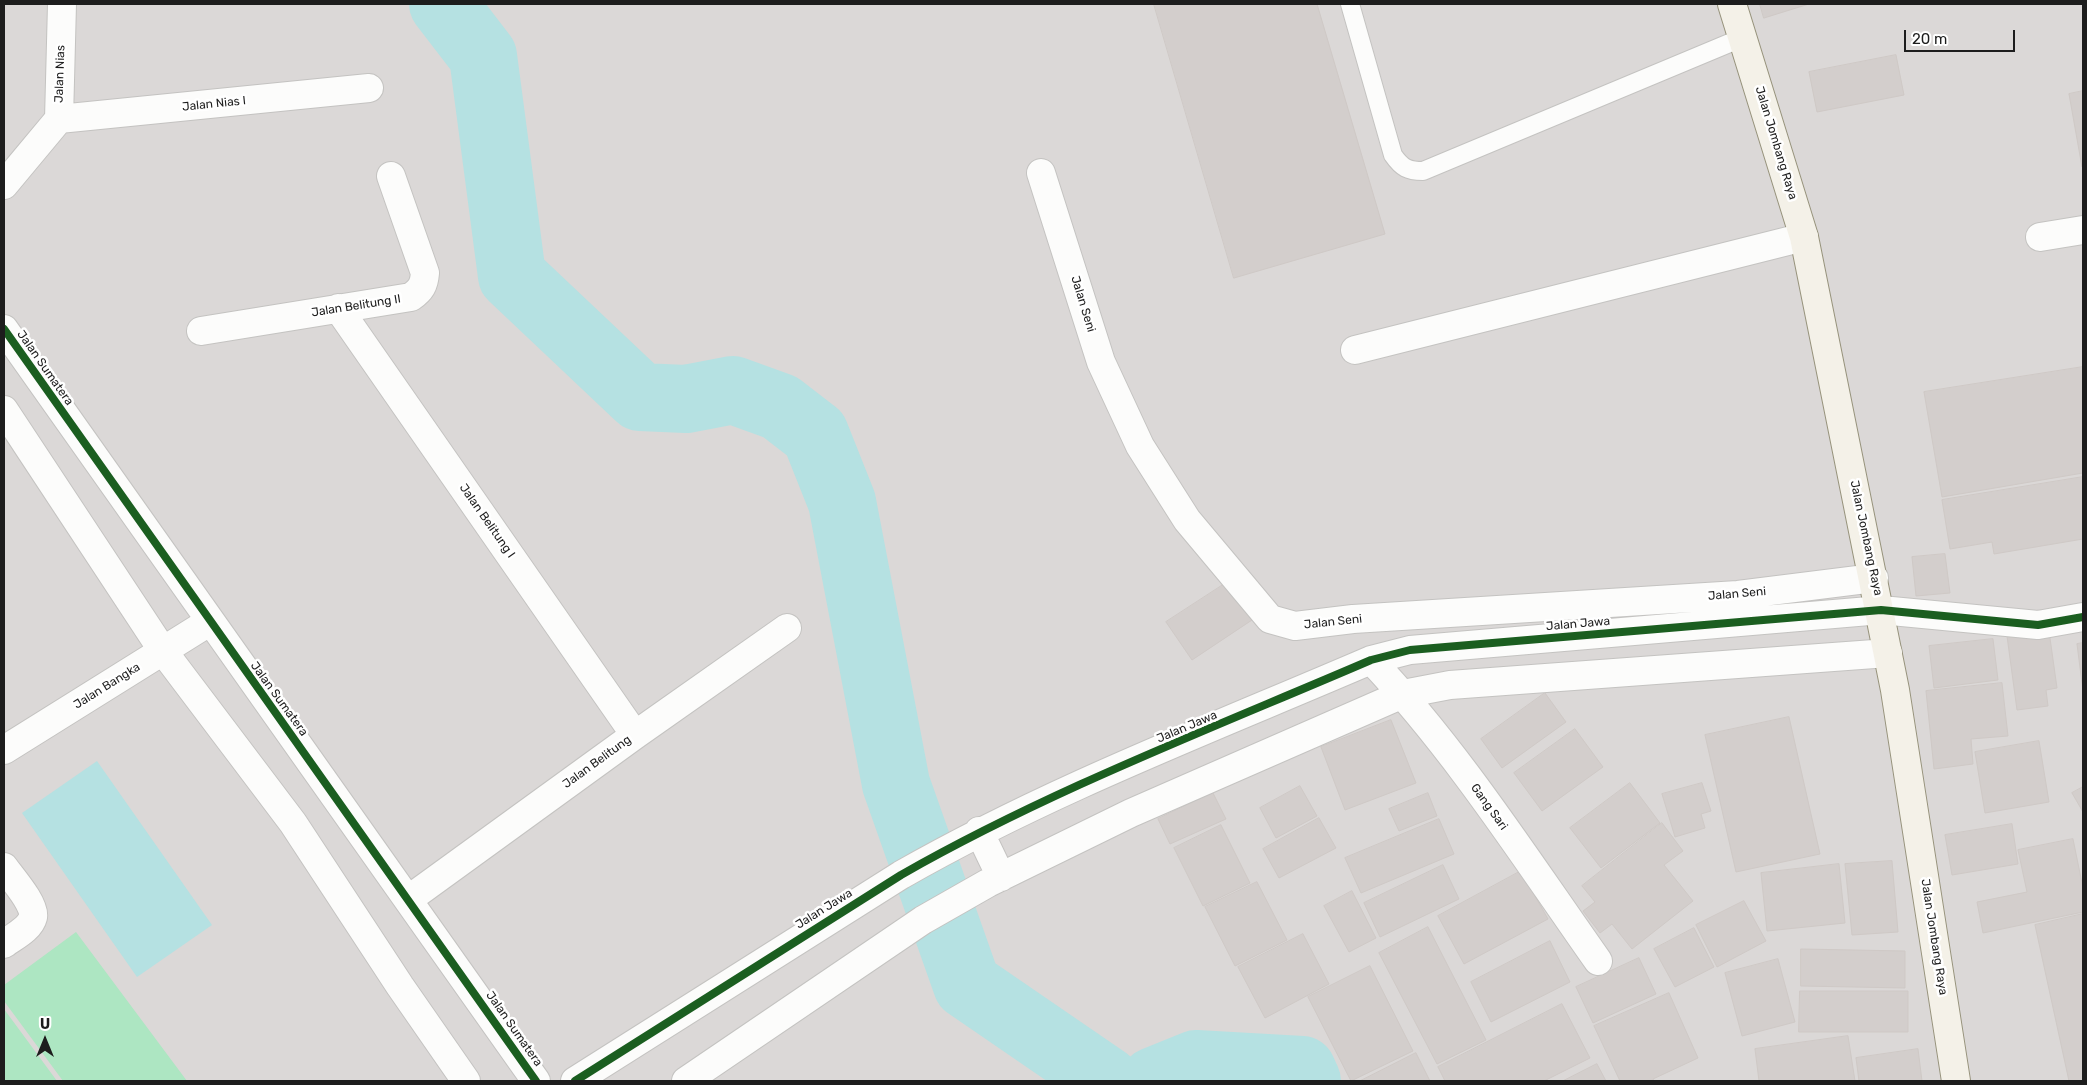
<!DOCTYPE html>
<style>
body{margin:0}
#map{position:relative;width:2087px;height:1085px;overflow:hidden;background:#ece8e5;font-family:Rubik,sans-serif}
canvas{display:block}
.frame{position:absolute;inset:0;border:5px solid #1d1d1d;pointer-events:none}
.north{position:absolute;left:20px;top:1015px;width:50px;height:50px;-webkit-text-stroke:4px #fff;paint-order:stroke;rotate:0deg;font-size:14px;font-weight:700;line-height:20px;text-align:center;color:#1d1d1d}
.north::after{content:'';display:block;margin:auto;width:18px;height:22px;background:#1d1d1d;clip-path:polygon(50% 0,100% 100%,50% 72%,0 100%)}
.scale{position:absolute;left:1904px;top:30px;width:111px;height:22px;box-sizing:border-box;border:2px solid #1d1d1d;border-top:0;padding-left:6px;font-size:15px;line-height:18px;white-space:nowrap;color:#1d1d1d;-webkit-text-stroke:4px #fff;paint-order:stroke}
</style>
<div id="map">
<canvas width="2087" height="1085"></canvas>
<div class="frame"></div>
<div class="north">U</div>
<div class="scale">20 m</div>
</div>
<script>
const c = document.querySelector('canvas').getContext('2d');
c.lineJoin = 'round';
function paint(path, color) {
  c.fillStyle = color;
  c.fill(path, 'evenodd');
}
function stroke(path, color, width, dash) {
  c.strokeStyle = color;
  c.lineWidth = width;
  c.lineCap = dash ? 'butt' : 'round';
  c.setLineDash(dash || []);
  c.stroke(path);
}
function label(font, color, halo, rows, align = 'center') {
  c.font = font + ' Rubik,sans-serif';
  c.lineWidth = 5;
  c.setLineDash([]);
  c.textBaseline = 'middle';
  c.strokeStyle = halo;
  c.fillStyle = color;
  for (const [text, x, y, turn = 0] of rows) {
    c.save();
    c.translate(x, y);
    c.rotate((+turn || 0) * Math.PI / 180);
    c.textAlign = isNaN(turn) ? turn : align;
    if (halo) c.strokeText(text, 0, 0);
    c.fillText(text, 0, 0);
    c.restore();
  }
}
const residential = new Path2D(`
 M4,4H2083V1081H4Z`);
const pitch = new Path2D(`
 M76,932L187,1081H63L4,1001V985Z
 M4,1009L57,1081H4Z`);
const water = new Path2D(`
 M97,761L212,925L137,977L22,813Z`);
const river = new Path2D(`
 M443,4L483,56L512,276L640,397L686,399L733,390L780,407L815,434L842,502L896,784L967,985L1107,1081
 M1154,1081L1196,1064L1302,1070L1307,1081`);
const building = new Path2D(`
 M1154,4H1317L1385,234L1234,278Z
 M1760,4H1809L1764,18Z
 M1896,55L1904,95L1817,112L1809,72Z
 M2083,91V167H2082L2069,94Z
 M2083,367V473L1942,497L1924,392Z
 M2083,477V539L1994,554L1992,542L1950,549L1942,500Z
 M1945,554L1950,593L1916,596L1912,557Z
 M1226,583L1252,620L1192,660L1166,622Z
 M2049,631L2057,688L2046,690L2048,706L2017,710L2007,636Z
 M1993,639L1998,680L1934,688L1929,646Z
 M2083,643V691L2077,644Z
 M2002,683L2008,736L1971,739L1973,764L1934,769L1926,691Z
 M1545,693L1566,722L1502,768L1481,739Z
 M1789,717L1820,854L1736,872L1705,735Z
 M1391,720L1416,783L1345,810L1321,747Z
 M1575,729L1603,767L1542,811L1514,773Z
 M2039,741L2049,802L1985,813L1975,752Z
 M1630,783L1660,823L1601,868L1570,828Z
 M1702,783L1711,811L1701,814L1705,828L1675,837L1662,794Z
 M1300,786L1317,816L1276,838L1260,808Z
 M2083,787V812L2072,793Z
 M1213,793L1226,819L1170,844L1158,819Z
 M1428,793L1437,816L1399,831L1389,809Z
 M1319,818L1336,848L1279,878L1263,849Z
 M1439,819L1454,854L1361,893L1345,858Z
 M1662,823L1683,851L1664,865L1693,901L1632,949L1612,924L1600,933L1583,911L1595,902L1582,886Z
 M2012,824L2018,864L1952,875L1945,835Z
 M1221,825L1250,883L1203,906L1174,848Z
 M2073,839L2083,888V912L1983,933L1977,902L2027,892L2018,850Z
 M1892,861L1898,932L1852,935L1845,864Z
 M1839,864L1845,923L1767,931L1761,873Z
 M1443,865L1459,899L1380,937L1364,903Z
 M1521,871L1548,919L1464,964L1438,916Z
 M1257,882L1287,940L1235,966L1205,907Z
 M1352,891L1376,938L1349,952L1324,906Z
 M1744,901L1766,941L1717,967L1696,925Z
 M2083,914V1081H2069L2035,925Z
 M1428,927L1486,1040L1437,1064L1379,953Z
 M1694,928L1714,967L1675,987L1654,949Z
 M1303,934L1329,984L1265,1018L1238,967Z
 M1550,941L1570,982L1491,1022L1471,982Z
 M1801,949L1905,951V988L1801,986Z
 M1639,958L1656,994L1593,1023L1576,987Z
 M1778,959L1795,1022L1742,1036L1725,973Z
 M1370,966L1413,1051L1351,1081L1308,997Z
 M1800,991H1908V1032H1799Z
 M1669,993L1698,1058L1653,1079L1654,1081H1620L1594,1026Z
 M1562,1004L1590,1058L1544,1081H1445L1438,1067Z
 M1848,1036L1855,1081H1759L1755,1049Z
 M1918,1049L1922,1081H1859L1856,1058Z
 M1416,1053L1430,1081H1360Z
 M1597,1064L1606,1081H1563Z`);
const service = new Path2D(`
 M1350,4L1393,155C1402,168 1408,171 1423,171L1744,37`);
const minor = new Path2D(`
 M59,119L369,88
 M1041,173L1101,362L1140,446L1187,520L1270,619L1295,626L1353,619L1738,595L1874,578
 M4,185L59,119L62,4
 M2040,237L2083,230
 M338,308L635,735
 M4,329L536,1081
 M201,331L411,297C421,290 424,285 425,273L391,176
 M1355,350L1804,237
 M4,410L163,651L293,823L400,986L466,1081
 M1371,660C1457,751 1526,859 1598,961
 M4,750L209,622
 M979,831L1001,877
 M4,867C11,877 36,905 33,917C30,929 13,937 4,944
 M409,899L635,735L787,628
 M575,1081L901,875C1050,790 1213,728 1371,660L1410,650L1881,610L2038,625L2083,617
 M686,1081L923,920L988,883L1131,813L1403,694L1450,685L1888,653`);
const secondary = new Path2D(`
 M1732,4L1804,237L1895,690L1956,1081`);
const cycleway = new Path2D(`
 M4,329L536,1081
 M575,1081L901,875C1050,790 1213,728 1371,660L1410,650L1881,610L2038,625L2083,617`);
const streetNames = [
 ["Jalan Nias",60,74,-88],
 ["Jalan Nias I",214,104,-6],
 ["Jalan Jombang Raya",1776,143,73],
 ["Jalan Seni",1083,304,73],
 ["Jalan Belitung II",356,306,-9],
 ["Jalan Sumatera",45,368,55],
 ["Jalan Belitung I",487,521,55],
 ["Jalan Jombang Raya",1866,538,78],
 ["Jalan Seni",1737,594,-5],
 ["Jalan Seni",1333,622,-6],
 ["Jalan Jawa",1578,624,-5],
 ["Jalan Bangka",107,686,-32],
 ["Jalan Sumatera",279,699,54],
 ["Jalan Jawa",1187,727,-23],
 ["Jalan Belitung",597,762,-36],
 ["Gang Sari",1489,807,54],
 ["Jalan Jawa",824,909,-32],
 ["Jalan Jombang Raya",1934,937,81],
 ["Jalan Sumatera",514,1029,55]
];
paint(residential, '#dbd8d7');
paint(pitch, '#ade6c2');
paint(water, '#b5e1e2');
stroke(river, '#b5e1e2', 68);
paint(building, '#d3cecc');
stroke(building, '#cfc9c6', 1);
stroke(service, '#c4c3c1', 20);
stroke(minor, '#c4c3c1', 30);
stroke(secondary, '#97937c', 30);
stroke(service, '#fcfcfb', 18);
stroke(minor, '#fcfcfb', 28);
stroke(secondary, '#f4f1e8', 28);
stroke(cycleway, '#1b5e20', 8);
label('12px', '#1d1d1d', '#fff', streetNames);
</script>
